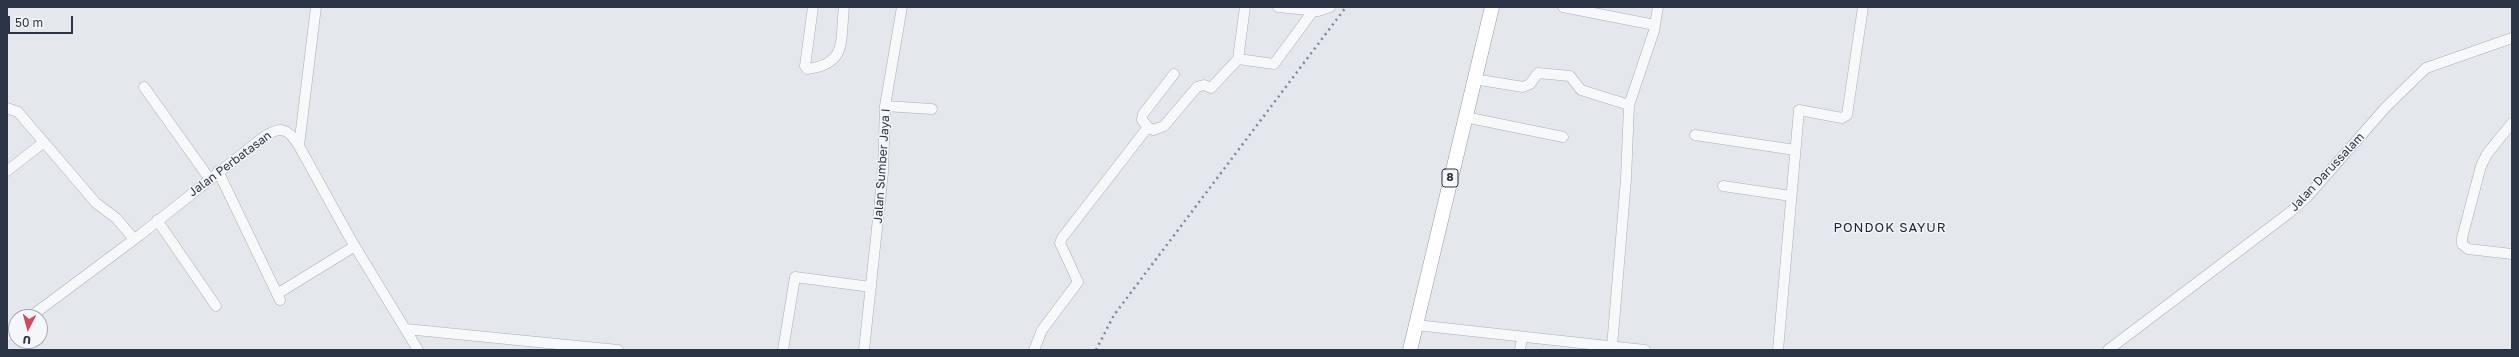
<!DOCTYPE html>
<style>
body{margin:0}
#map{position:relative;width:2519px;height:357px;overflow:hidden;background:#e4e7ec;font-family:"Golos Text",sans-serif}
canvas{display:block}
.frame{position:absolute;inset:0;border:8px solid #2b3445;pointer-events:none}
.north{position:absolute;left:8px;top:309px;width:40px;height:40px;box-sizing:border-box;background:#f4f6f9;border:1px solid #a4a8b1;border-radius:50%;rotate:186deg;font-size:11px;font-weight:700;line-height:16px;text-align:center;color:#2b3445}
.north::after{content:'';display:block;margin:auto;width:14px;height:18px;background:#d1495b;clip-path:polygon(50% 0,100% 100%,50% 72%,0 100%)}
.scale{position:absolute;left:8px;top:16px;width:65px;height:18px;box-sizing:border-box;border:2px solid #2b3445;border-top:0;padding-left:5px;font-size:12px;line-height:14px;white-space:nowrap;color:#2b3445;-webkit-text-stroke:3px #f4f6f9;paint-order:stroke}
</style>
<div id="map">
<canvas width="2519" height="357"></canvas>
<div class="frame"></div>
<div class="north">U</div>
<div class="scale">50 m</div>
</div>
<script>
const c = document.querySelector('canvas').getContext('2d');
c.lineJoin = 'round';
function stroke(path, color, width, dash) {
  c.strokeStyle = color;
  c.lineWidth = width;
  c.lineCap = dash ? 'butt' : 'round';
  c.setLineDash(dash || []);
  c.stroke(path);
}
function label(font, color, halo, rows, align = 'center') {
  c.font = font + ' "Golos Text",sans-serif';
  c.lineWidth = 3;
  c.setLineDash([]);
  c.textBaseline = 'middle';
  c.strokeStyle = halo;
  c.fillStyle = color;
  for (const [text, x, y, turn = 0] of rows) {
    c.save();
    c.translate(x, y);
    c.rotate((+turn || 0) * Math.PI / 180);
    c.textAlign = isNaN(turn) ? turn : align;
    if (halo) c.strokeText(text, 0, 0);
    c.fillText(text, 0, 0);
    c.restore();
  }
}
const minor = new Path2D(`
 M813,7L805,66L807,69C848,64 840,41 844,7
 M1245,7L1238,59L1274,64L1313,11
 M1278,7L1318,11L1330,7
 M1563,7L1655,25
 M1474,79L1523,87L1530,84L1538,73L1570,76L1581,90L1629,105
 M144,87L209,178
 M885,106L932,109
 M7,108L18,112L96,203L116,218L134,239
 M1465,117L1563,137
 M2512,123L2487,154L2481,166L2462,238V244L2468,249L2512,254
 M1148,127L1142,120L1143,114L1174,74
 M1695,135L1795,150
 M299,146L316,7
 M7,171L44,142
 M218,171L280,300
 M1723,186L1791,196
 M157,220L216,306
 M277,294L355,246
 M30,317L140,235L261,139C279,126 287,126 299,146L351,240L418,350
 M1416,325L1645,350
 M406,329L618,350
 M7,336L16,329
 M1612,347L1626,179L1629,105L1654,31L1658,7
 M783,350L795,277L871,287
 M864,350L883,172L885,106L902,7
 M1034,350L1042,330L1078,282L1060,243L1062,238L1148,127L1153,130L1164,126L1197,87L1204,85L1211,88L1238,59
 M1520,350L1522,337
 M1778,350L1799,110L1842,118L1847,115L1863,7
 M2108,350L2289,213L2307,197L2386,107L2426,68L2512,38`);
const highway = new Path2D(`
 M1410,350L1492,7`);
const rail = new Path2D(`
 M1096,350L1114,315L1346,7`);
const shields = [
 [1450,178,16]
];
const shieldNames = [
 ["8",1450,178]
];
const streetNames = [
 ["Jalan Perbatasan",230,164,-37],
 ["Jalan Sumber Jaya I",882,166,-86],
 ["Jalan Darussalam",2327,172,-47]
];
const neighbourhoodNames = [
 ["PONDOK SAYUR",1890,228]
];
stroke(minor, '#a9aeb7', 11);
stroke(highway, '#8b94a3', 15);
stroke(minor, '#f7f8fa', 10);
stroke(highway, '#fff', 14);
stroke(rail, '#7d8696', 2.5, [2, 4]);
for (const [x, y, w] of shields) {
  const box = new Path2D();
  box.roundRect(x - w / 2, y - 9, w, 18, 3);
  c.fillStyle = '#f4f6f9';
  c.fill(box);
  stroke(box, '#2b3445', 1);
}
label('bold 11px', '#2b3445', null, shieldNames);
label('12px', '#2b3445', '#f4f6f9', streetNames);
c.letterSpacing = '1px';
label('13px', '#1d2536', '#f4f6f9', neighbourhoodNames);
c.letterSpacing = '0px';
</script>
